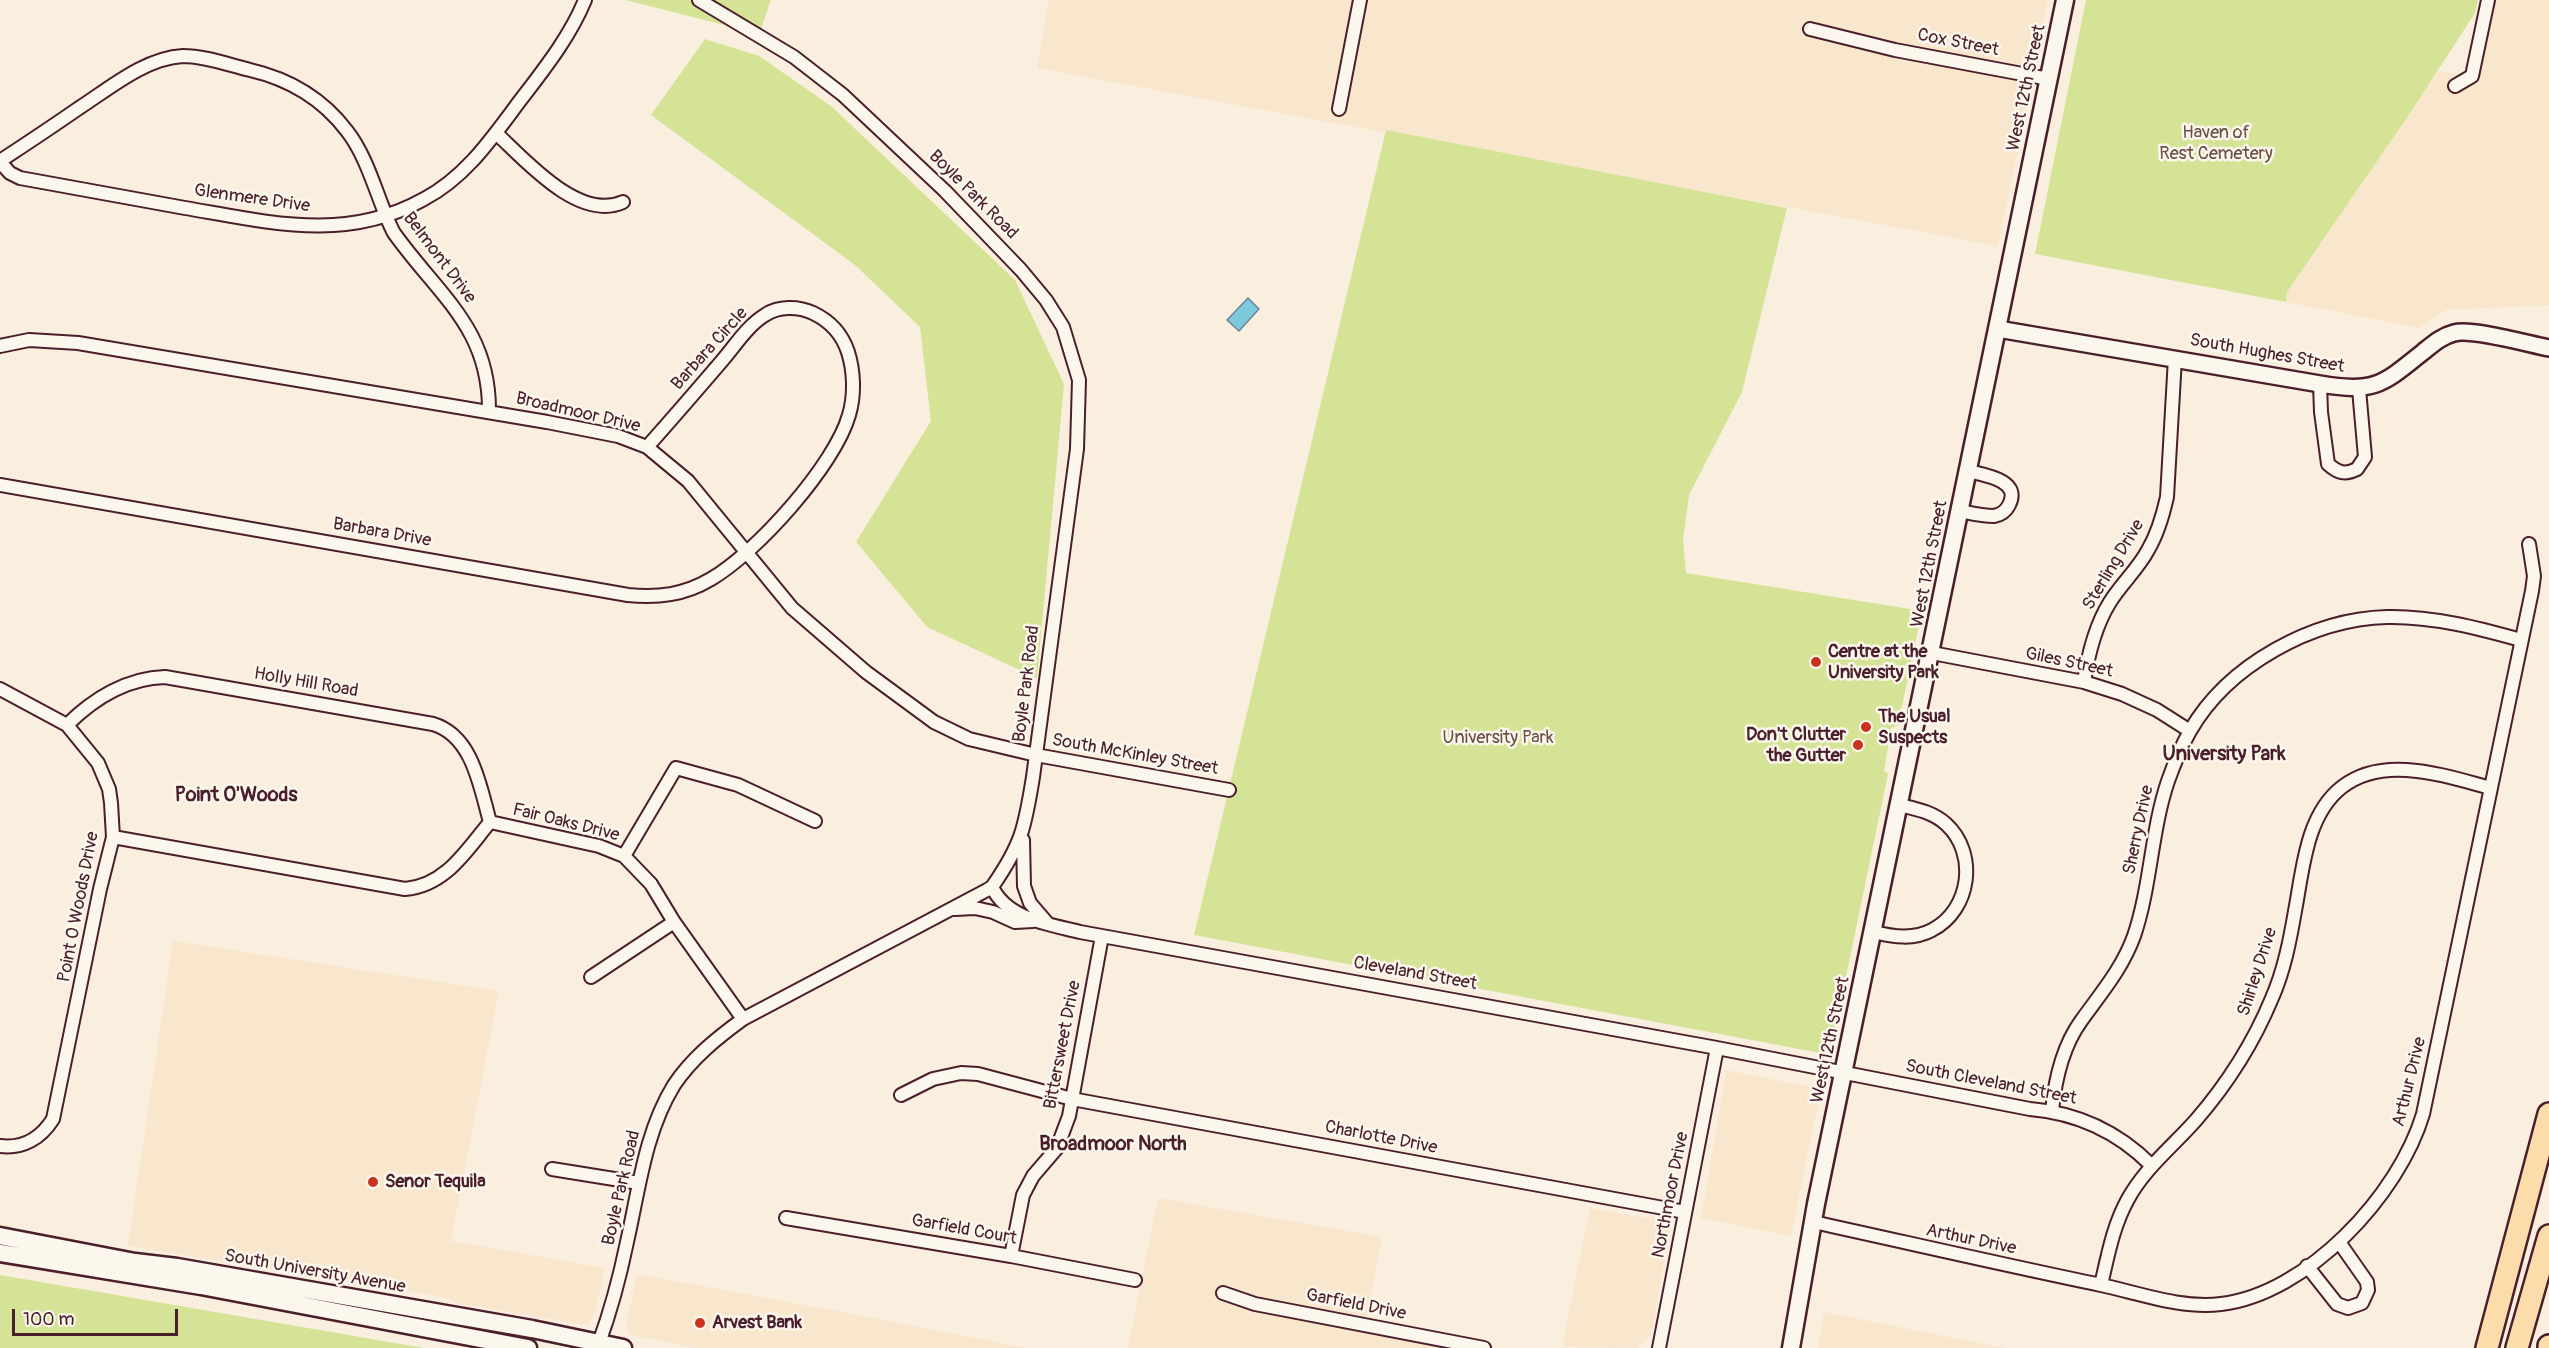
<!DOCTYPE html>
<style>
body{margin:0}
#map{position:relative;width:2549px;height:1348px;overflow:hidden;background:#faefde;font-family:Pangolin,sans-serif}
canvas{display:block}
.scale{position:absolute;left:12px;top:1309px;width:166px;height:27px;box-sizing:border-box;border:3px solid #4a1f2b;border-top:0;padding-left:8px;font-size:18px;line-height:21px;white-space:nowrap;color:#4a1f2b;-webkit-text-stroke:4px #fbf7ec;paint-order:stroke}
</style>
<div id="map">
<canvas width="2549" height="1348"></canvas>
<div class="scale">100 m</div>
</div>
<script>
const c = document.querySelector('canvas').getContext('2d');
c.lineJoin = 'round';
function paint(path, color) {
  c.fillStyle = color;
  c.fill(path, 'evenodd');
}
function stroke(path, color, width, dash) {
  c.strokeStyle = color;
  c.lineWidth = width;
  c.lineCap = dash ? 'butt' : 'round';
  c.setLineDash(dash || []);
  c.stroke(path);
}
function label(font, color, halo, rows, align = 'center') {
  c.font = font + ' Pangolin,sans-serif';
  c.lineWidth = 5;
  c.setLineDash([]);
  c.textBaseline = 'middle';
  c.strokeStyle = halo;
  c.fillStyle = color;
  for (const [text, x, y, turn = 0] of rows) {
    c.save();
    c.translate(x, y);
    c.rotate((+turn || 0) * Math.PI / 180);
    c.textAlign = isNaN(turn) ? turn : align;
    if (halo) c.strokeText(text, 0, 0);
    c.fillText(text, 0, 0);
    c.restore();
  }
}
const built = new Path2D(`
 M1049,0H2048L1998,246L1037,68Z
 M2488,0H2549V305L2445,310L2419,328L2286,302L2287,292L2438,71L2472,76Z
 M173,941L499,991L451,1241L605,1268L595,1313L588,1325L460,1304L447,1298L128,1246Z
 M1726,1070L1821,1089L1791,1236L1701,1218Z
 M1158,1198L1382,1237L1365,1325L1485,1348H1128Z
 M1590,1208L1664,1221L1670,1230L1651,1335L1638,1348L1562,1347Z
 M637,1274L826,1309L1027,1348H695L629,1334L626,1327Z
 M1824,1312L2004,1348H1818Z`);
const green = new Path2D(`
 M626,0H771L759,34Z
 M2086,0H2478L2475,13L2410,113L2287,292L2286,302L2035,254Z
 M705,39L759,56L831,106L1015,280L1064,384L1037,678L927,627L856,542L931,421L920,327L855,265L651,115Z
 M1386,130L1787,208L1742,392L1689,495L1683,540L1686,573L1922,611L1898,725L1891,728L1884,771L1888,774L1831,1049L1826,1054L1194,935Z
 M0,1275L424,1348H0Z`);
const water = new Path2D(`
 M1248,298L1259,309L1239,331L1227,320Z`);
const minor = new Path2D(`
 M1810,29L1895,50L2049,79
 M2455,86L2472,76L2488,0
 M1339,109L1360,0
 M496,133C525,160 579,222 623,202
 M0,161C26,144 53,126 79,108C110,88 145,58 183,56C205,56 229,65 250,70C289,79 322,98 347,131C365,154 374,186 385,213C388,220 390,226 394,233C439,296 490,328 489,412
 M0,162L10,173L20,178C75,188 130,198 185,208C268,222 346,243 424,199C464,178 490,141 516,106C541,73 569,39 585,0
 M0,346L29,340L78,343L547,422L618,436L647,447L688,481L792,608L866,672L934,722L969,739L1036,755L1229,790
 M2320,384L2321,412L2328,464C2338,473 2345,475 2357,469L2365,457L2359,389
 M0,485L628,595C658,598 684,595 711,579C756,553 835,465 849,415C855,395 854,371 848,352C842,334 830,321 813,313C798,306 778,306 765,315C747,326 735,346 721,362C697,390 672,419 647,447
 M1960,511C1970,513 1983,516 1994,516C2000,515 2006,511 2009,505C2022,480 1984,475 1968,471
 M1932,653L2084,682L2122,694L2157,710L2190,731
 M2084,682C2088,655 2095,626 2110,602C2121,584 2138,569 2148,550C2158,533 2163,515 2167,497L2175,358
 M0,689L67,725L98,763L109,789L111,803L113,837L100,889L53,1119C41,1138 23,1149 0,1146
 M67,725C93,699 127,678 165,677L433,724C473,736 480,787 490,822
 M490,822L599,846L624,856L651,884L674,922L743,1019
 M113,837L405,889C445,886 466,851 490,822
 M1023,840L1024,886L1030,903L1048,924
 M624,856L676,768L738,785L815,821
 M992,887C1007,919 1048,924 1080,932L1717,1048L2030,1109C2078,1113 2117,1131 2151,1165
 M955,909L975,908L993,912L1015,922L1033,921
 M1874,932C1893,937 1914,940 1932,930C1971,910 1978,853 1946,824C1933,812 1916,809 1900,805
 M591,977L674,922
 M901,1095L933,1079L961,1073L978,1074L1072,1099L1685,1212
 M2052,1111C2055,1080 2063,1046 2081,1021C2101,993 2122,969 2134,936C2151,886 2151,831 2168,781C2174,764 2181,747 2190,731C2228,665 2312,619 2387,617C2432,616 2478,628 2521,640
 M552,1169L639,1183
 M786,1218L1011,1256L1135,1280
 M1813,1222C1909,1243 2004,1265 2101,1285C2139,1293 2181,1309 2221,1304C2307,1294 2399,1195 2423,1114L2532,591L2534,576L2529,544
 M1011,1256L1023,1195L1033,1176L1057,1148L1069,1116L1102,936
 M2307,1266L2337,1304L2348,1308L2362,1303L2368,1290L2367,1282L2339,1242
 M2101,1285C2108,1255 2113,1226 2128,1199C2145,1168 2173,1146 2196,1120C2228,1083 2253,1044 2272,998C2284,971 2290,940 2295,911C2303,869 2306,815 2342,787C2384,754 2445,776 2491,788
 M1223,1293L1255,1304L1484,1348
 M599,1343C611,1310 620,1276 627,1242C639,1189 645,1132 674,1085C692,1058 717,1038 743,1019L987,890L992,887C1022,844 1025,827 1033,777L1077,449L1079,380L1063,327L1046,300L1021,270L945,191L843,95L794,57L699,0
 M1659,1348L1717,1048`);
const tertiary = new Path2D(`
 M1998,329L2320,384C2375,393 2382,385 2423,352C2433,344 2442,336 2454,333C2472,328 2528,344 2549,348`);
const secondary = new Path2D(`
 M0,1236L135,1262L177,1267L532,1329L623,1348
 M0,1253L201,1286L528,1348
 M1791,1348L1816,1204L2065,0`);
const motorway = new Path2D(`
 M2487,1348L2549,1114
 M2517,1348L2549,1236
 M2549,1348V1346`);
const markers = [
 [1816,662,6,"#c8321e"],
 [1866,727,6,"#c8321e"],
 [1858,745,6,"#c8321e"],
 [373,1182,6,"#c8321e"],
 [700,1323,6,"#c8321e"]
];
const streetNames = [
 ["Cox Street",1958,43,11],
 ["West 12th Street",2027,88,-78],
 ["Boyle Park Road",973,195,45],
 ["Glenmere Drive",252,199,8],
 ["Belmont Drive",439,258,53],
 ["Barbara Circle",710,349,-48],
 ["South Hughes Street",2267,354,10],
 ["Broadmoor Drive",578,413,13],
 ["Barbara Drive",382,533,10],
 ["West 12th Street",1930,564,-79],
 ["Sterling Drive",2114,565,-59],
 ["Giles Street",2069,663,12],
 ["Holly Hill Road",306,683,10],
 ["Boyle Park Road",1027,684,-83],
 ["South McKinley Street",1135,755,10],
 ["Fair Oaks Drive",566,823,14],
 ["Sherry Drive",2139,830,-78],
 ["Point O Woods Drive",79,907,-79],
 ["Shirley Drive",2258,972,-72],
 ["Cleveland Street",1415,974,10],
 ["West 12th Street",1831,1040,-78],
 ["Bittersweet Drive",1063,1045,-79],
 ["Arthur Drive",2410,1082,-76],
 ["South Cleveland Street",1991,1083,11],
 ["Charlotte Drive",1381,1138,11],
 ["Boyle Park Road",622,1188,-77],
 ["Northmoor Drive",1671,1195,-79],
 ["Garfield Court",964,1230,10],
 ["Arthur Drive",1971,1240,12],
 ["South University Avenue",315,1272,10],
 ["Garfield Drive",1356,1305,11]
];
const parkNames = [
 ["Haven of",2216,133],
 ["Rest Cemetery",2216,154],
 ["University Park",1498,738]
];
const poiNames = [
 ["Centre at the",1828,652],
 ["University Park",1828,673],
 ["The Usual",1878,717],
 ["Suspects",1878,738],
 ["Don't Clutter",1846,735,"right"],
 ["the Gutter",1846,756,"right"],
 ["Senor Tequila",385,1182],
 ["Arvest Bank",712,1323]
];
const neighbourhoodNames = [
 ["University Park",2224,755],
 ["Point O'Woods",236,796],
 ["Broadmoor North",1113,1145]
];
paint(built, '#f8e6cd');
paint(green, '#d4e396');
paint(water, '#7dc8dd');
stroke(water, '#698496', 1.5);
stroke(minor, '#4a1f2b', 16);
stroke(tertiary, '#4a1f2b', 20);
stroke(secondary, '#4a1f2b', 21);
stroke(motorway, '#4a1f2b', 26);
stroke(minor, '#fbf7ec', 12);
stroke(tertiary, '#fbf7ec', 15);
stroke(secondary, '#fbf7ec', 16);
stroke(motorway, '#fddcac', 21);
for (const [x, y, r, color] of markers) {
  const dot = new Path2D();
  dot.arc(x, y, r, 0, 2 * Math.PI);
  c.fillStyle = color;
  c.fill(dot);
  stroke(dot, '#fbf7ec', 2);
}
label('18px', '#4a1f2b', '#fbf7ec', streetNames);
label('18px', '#6c5046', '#fbf7ec', parkNames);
label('bold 18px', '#4a1f2b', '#fbf7ec', poiNames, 'left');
label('bold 20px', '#4a1f2b', '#fbf7ec', neighbourhoodNames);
</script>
